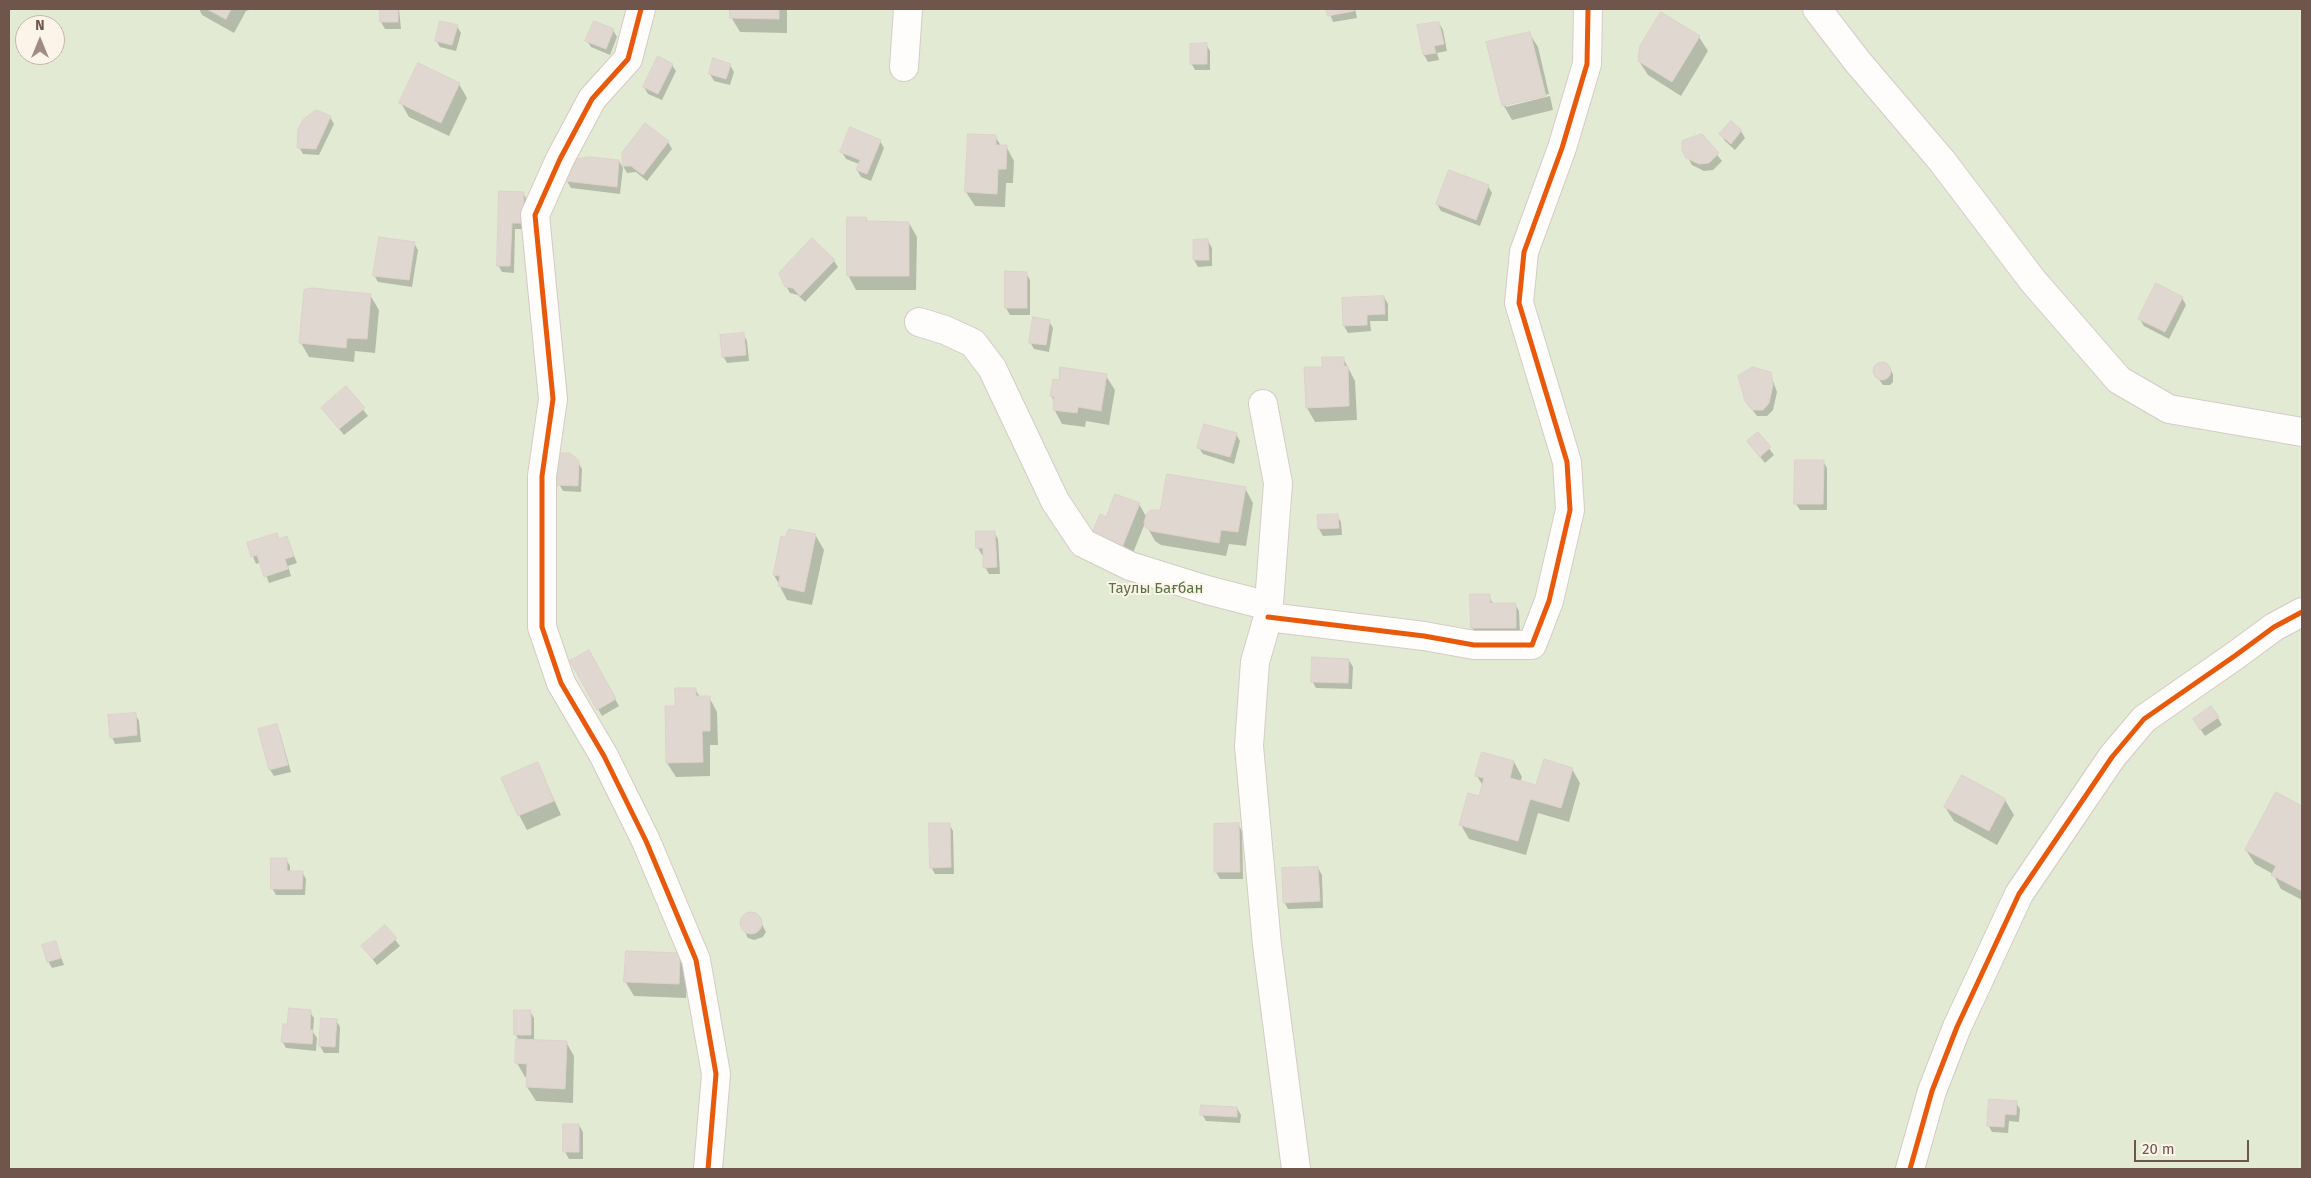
<!DOCTYPE html>
<meta charset="utf-8">
<style>
body{margin:0}
#map{position:relative;width:2311px;height:1178px;overflow:hidden;background:#f5efe8;font-family:"Fira Sans",sans-serif}
canvas{display:block}
.frame{position:absolute;inset:0;border:10px solid #70554c;pointer-events:none}
.north{position:absolute;left:15px;top:15px;width:50px;height:50px;box-sizing:border-box;background:#fdf4e9;border:1px solid #c5b4aa;border-radius:50%;rotate:0deg;font-size:14px;font-weight:700;line-height:20px;text-align:center;color:#70554c}
.north::after{content:'';display:block;margin:auto;width:18px;height:22px;background:#9f8b83;clip-path:polygon(50% 0,100% 100%,50% 72%,0 100%)}
.scale{position:absolute;left:2134px;top:1140px;width:115px;height:22px;box-sizing:border-box;border:2px solid #70554c;border-top:0;padding-left:6px;font-size:15px;line-height:18px;white-space:nowrap;color:#70554c;-webkit-text-stroke:4px #fdf4e9;paint-order:stroke}
</style>
<div id="map">
<canvas width="2311" height="1178"></canvas>
<div class="frame"></div>
<div class="north">N</div>
<div class="scale">20 m</div>
</div>
<script>
const c = document.querySelector('canvas').getContext('2d');
c.lineJoin = 'round';
function paint(path, color) {
  c.fillStyle = color;
  c.fill(path, 'evenodd');
}
function stroke(path, color, width, dash) {
  c.strokeStyle = color;
  c.lineWidth = width;
  c.lineCap = dash ? 'butt' : 'round';
  c.setLineDash(dash || []);
  c.stroke(path);
}
function label(font, color, halo, rows, align = 'center') {
  c.font = font + ' "Fira Sans",sans-serif';
  c.lineWidth = 4;
  c.setLineDash([]);
  c.textBaseline = 'middle';
  c.strokeStyle = halo;
  c.fillStyle = color;
  for (const [text, x, y, turn = 0] of rows) {
    c.save();
    c.translate(x, y);
    c.rotate((+turn || 0) * Math.PI / 180);
    c.textAlign = isNaN(turn) ? turn : align;
    if (halo) c.strokeText(text, 0, 0);
    c.fillText(text, 0, 0);
    c.restore();
  }
}
const green = new Path2D(`
 M9,9H2302V1169H9ZM25,25H55V55H25Z`);
const shadow = new Path2D(`
 M199,9H253L246,11L234,33L202,15Z
 M381,9H399L401,29H385L381,22Z
 M732,9H787V33L740,32L731,17Z
 M1328,9H1355L1357,18L1333,22Z
 M1439,23L1443,30L1447,51L1437,53L1439,60L1428,62L1424,55L1419,26Z
 M457,26L461,33L456,51L440,47L436,40Z
 M613,30L617,37L610,55L591,47L587,41Z
 M1529,33L1538,47L1549,94L1506,104V107L1550,96L1553,110L1512,120L1504,106L1488,43Z
 M1699,37L1708,51L1681,96L1648,75L1639,61Z
 M1206,44L1210,51V70H1195L1191,63Z
 M672,65L676,71L662,100L648,94L644,87Z
 M730,65L734,72L730,85L714,81L710,74Z
 M459,84L467,98L449,136L409,117L401,103Z
 M330,117L334,124L319,155L303,154L299,147Z
 M1731,123L1741,131L1745,138L1735,150L1725,141L1721,134Z
 M995,136L1001,146H1006L1014,161L1013,183H1006L1005,207L975,206L966,192Z
 M1702,136L1722,161L1713,170L1704,171L1692,165L1683,149Z
 M880,141L884,148L871,181L861,177L857,170L859,164L846,159L842,152Z
 M668,142L672,149L647,181L636,172L627,173L623,166Z
 M578,160L619,161L623,168L620,194L571,188L567,181Z
 M1488,186L1492,193L1480,226L1441,211L1437,204Z
 M500,192L523,193L527,200L526,229H515L514,273L502,272L498,265Z
 M866,218L868,222L909,223L917,237L916,290H856L848,275Z
 M1194,241H1208L1212,248V266L1198,267L1194,260Z
 M414,243L418,250L412,287L378,282L374,275Z
 M834,261L838,267L805,302L798,295L790,293L786,286Z
 M1026,273L1030,280V315H1010L1006,308Z
 M2157,285L2182,298L2186,305L2169,339L2144,326L2140,319Z
 M370,295L379,310L375,353L355,351L354,362L309,357L301,343Z
 M1384,297L1388,304V321H1370L1371,331L1348,333L1344,326Z
 M1049,321L1053,328L1049,352L1034,349L1030,342Z
 M743,334L747,341L749,361L727,363L723,356Z
 M1343,358L1355,381L1357,420L1315,422L1307,408L1323,368Z
 M1880,364H1885L1889,367L1893,374V382L1890,385H1883L1875,374V369Z
 M1770,373L1777,392L1773,410L1767,416H1757L1751,408Z
 M1106,376L1115,390L1109,425L1086,421L1085,427L1062,424L1054,409L1055,402L1051,396Z
 M346,388L368,416L344,435L322,408Z
 M1236,434L1240,441L1234,464L1203,454L1199,448Z
 M1758,434L1774,455L1765,463L1748,442Z
 M1823,461L1827,468V510H1800L1796,504Z
 M578,462L582,469L581,492L563,491L559,484Z
 M1245,488L1253,503L1246,546L1229,544L1226,556L1161,545L1155,541L1145,523L1127,568L1107,518L1139,504L1147,518L1161,511Z
 M1337,515L1341,522L1342,535L1323,536L1319,529L1318,516Z
 M977,532H994L998,539L1000,574H989L985,567L984,555H982L978,548Z
 M816,536L824,550L812,605L787,600L774,575Z
 M287,538L297,563L288,566L291,576L269,583L261,562L256,564L248,544Z
 M1489,596L1493,604H1515L1519,611L1520,635H1476L1472,628Z
 M589,652L619,706L602,716L571,662Z
 M1349,660L1353,667L1352,689L1316,688L1312,681Z
 M695,689L700,697H709L717,712L718,745H710V776L676,777L667,763L676,708Z
 M135,714L139,721L141,742L115,744L112,737Z
 M2218,718L2222,725L2205,736L2198,726Z
 M276,726L280,733L291,772L274,776L270,770Z
 M1514,762L1522,777L1520,782L1537,787L1572,769L1580,783L1569,822L1538,813L1526,855L1469,839L1461,825L1479,798L1483,786L1477,776Z
 M538,764L561,815L527,830L519,815Z
 M1962,776L2005,800L2014,815L1997,845L1954,821L1945,807Z
 M2276,793L2302,807V900L2281,889L2273,874L2255,864L2246,850Z
 M949,824L953,831L954,874H935L931,867Z
 M1238,824L1242,831L1243,879H1220L1216,872Z
 M286,859L290,866V872H302L306,879L305,895H276L272,888Z
 M1318,868L1322,875L1323,908L1288,909L1284,902Z
 M751,913L757,915L766,932L763,937L754,940L748,938L741,924L745,915Z
 M385,927L400,946L377,965L362,946Z
 M55,942L64,965L52,968L48,961Z
 M679,954L688,969L686,998L634,996L625,981Z
 M530,1011L534,1018V1041L566,1042L574,1056L573,1103L536,1101L527,1087L528,1077H525L517,1063L519,1040L515,1034Z
 M310,1012L314,1018L313,1032L317,1038L316,1051L286,1048L282,1041Z
 M336,1020L340,1027L339,1053H324L320,1046Z
 M2016,1103L2020,1109L2019,1122L2009,1121L2008,1133L1992,1132L1988,1125Z
 M1237,1108L1241,1115L1240,1123L1206,1121L1202,1114Z
 M565,1125H579L583,1132V1159H569L565,1152Z`);
const building = new Path2D(`
 M207,9H231L226,19Z
 M380,9H398V22H380Z
 M730,9H779V19L730,18Z
 M1326,9H1354V11L1328,16Z
 M1661,12L1700,36L1672,82L1638,61L1640,46Z
 M440,21L458,25L452,45L435,41Z
 M594,21L614,29L606,49L585,41Z
 M1439,22L1444,44L1434,46L1436,53L1423,55L1417,25Z
 M1530,32L1546,96L1502,106L1486,42Z
 M1207,43V64H1190V44Z
 M658,56L673,64L658,94L643,87Z
 M713,58L731,64L726,79L709,74Z
 M418,63L460,83L441,123L399,103Z
 M316,110L331,116L316,149L297,148L298,129L303,120Z
 M1731,121L1742,130L1731,144L1719,134Z
 M645,123L669,141L643,175L631,166H622V153Z
 M850,127L881,140L867,174L856,170L860,160L840,152Z
 M968,134L996,135V145H1007L1006,169H998L997,194L965,192Z
 M1702,134L1719,153L1709,163L1699,164L1686,158L1682,150V141Z
 M590,157L619,160L617,187L565,181L577,159Z
 M1449,170L1489,185L1476,220L1436,204Z
 M499,191L524,192L523,223H512L510,266H497Z
 M847,217H866V221L909,222V276H847Z
 M379,237L415,242L409,280L373,276Z
 M812,238L835,260L800,296L793,288L785,287L779,273Z
 M1208,239L1209,260H1193V240Z
 M1005,271L1027,272V308H1005Z
 M2156,283L2183,297L2165,332L2138,319Z
 M312,288L371,294L367,339L347,338L346,348L299,343L304,290Z
 M1384,296L1385,314L1367,315V325L1343,326L1342,298Z
 M1033,317L1050,320L1046,345L1029,343Z
 M744,333L746,355L722,357L720,335Z
 M1322,357H1344V366H1348L1349,406L1306,408L1304,367H1322Z
 M1873 371a9 9 0 1 1 18 0a9 9 0 1 1-18 0Z
 M1060,367L1107,374L1101,411L1078,407L1077,413L1053,410L1054,397L1050,396L1053,379L1059,380Z
 M1753,367L1771,372L1773,385L1769,403L1763,410H1752L1745,401L1738,376Z
 M346,386L365,408L339,429L321,408Z
 M1204,424L1237,433L1230,457L1197,448Z
 M1758,432L1771,447L1760,457L1747,441Z
 M559,453H570L579,461L578,486L557,485Z
 M1795,460H1824L1823,504H1794Z
 M1167,474L1246,487L1238,532L1221,530L1219,543L1151,531L1145,527L1144,522L1147,513L1151,510H1160Z
 M1115,494L1140,503L1119,555L1088,543L1100,514L1106,517Z
 M1338,514L1339,528L1318,529L1317,515Z
 M789,529L816,534L804,592L778,586L780,576L773,575L781,536L785,537Z
 M976,531H995L997,567L983,568V548H976Z
 M277,533L279,539L287,536L294,556L285,559L288,569L264,577L257,555L251,557L247,543Z
 M1470,594H1490V603H1516V628H1471Z
 M589,650L616,699L597,710L570,661Z
 M1312,657L1349,659L1348,683L1311,682Z
 M675,688H696V696H710V731H702L703,762L666,763L665,706H675Z
 M2211,706L2219,717L2200,730L2193,719Z
 M136,713L137,735L110,738L108,715Z
 M277,724L288,765L269,770L258,729Z
 M1482,752L1514,761L1510,778L1536,785L1544,759L1573,768L1561,808L1530,799L1518,841L1459,825L1468,793L1479,796L1484,778L1475,776Z
 M538,762L554,801L518,816L501,778Z
 M1962,775L2006,799L1989,831L1944,807Z
 M2276,792L2302,806V891L2271,875L2276,866L2245,850Z
 M929,823H950L951,867L930,868Z
 M1239,823L1240,872H1214V824Z
 M271,858H287V871H303L302,889H271Z
 M1318,867L1320,901L1283,903L1282,868Z
 M740 923a11 11 0 1 1 22 0a11 11 0 1 1-22 0Z
 M385,925L397,938L373,959L361,946Z
 M56,941L61,958L47,962L42,945Z
 M626,951L680,953L679,984L624,982Z
 M289,1008L311,1010L310,1030H313L312,1044L281,1042L283,1024H287Z
 M514,1010H531V1035H514Z
 M321,1018L337,1019L335,1047L319,1046Z
 M516,1039L567,1041L565,1089L526,1087L527,1064L515,1063Z
 M1989,1099L2017,1101L2016,1115L2005,1114L2004,1127L1987,1126Z
 M1201,1105L1237,1107V1117L1200,1115Z
 M563,1124H579V1152H563Z`);
const street = new Path2D(`
 M1817,9L1857,61L1942,161L2033,281L2119,380L2169,409L2302,432
 M904,67L908,9
 M919,322L945,330L973,343L992,368L1055,501L1083,543L1130,566L1207,590L1269,606
 M1263,404L1278,483L1268,617L1255,662L1249,746L1267,945L1296,1169
 M1268,617L1424,636L1474,645H1532L1549,601L1570,510L1567,462L1519,303L1524,252L1562,148L1587,64L1588,9`);
const secondary = new Path2D(`
 M641,9L628,59L592,99L560,159L535,215L553,399L542,476V627L561,683L604,756L646,841L696,960L716,1074L708,1169
 M1910,1169L1932,1091L1957,1027L2019,894L2112,757L2144,719L2236,655L2274,627L2302,612`);
const cycleway = new Path2D(`
 M641,9L628,59L592,99L560,159L535,215L553,399L542,476V627L561,683L604,756L646,841L696,960L716,1074L708,1169
 M1268,617L1424,636L1474,645H1532L1549,601L1570,510L1567,462L1519,303L1524,252L1562,148L1587,64L1588,9
 M1910,1169L1932,1091L1957,1027L2019,894L2112,757L2144,719L2236,655L2274,627L2302,612`);
const parkNames = [
 ["Таулы Бағбан",1156,589]
];
paint(green, '#e3ead4');
paint(shadow, '#0003');
paint(building, '#e1d7d1');
stroke(building, '#ddd2cb', 1);
stroke(street, '#d4ccc7', 30);
stroke(secondary, '#d4cac5', 30);
stroke(street, '#fefdfc', 28);
stroke(secondary, '#fefdfc', 28);
stroke(cycleway, '#e8590c', 5);
label('15px', '#577544', '#fdf4e9', parkNames);
</script>
